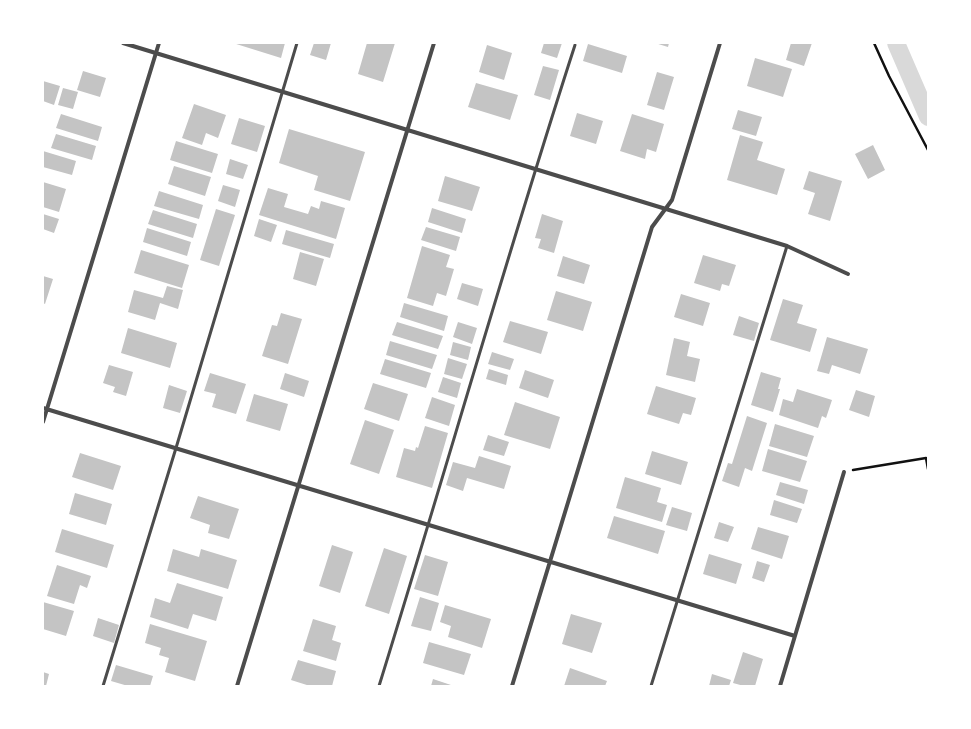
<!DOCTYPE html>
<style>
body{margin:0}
#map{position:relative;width:971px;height:729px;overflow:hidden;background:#fff;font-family:Raleway,sans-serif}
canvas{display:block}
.frame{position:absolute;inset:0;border:44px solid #fff;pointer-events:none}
</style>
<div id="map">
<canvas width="971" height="729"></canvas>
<div class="frame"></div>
</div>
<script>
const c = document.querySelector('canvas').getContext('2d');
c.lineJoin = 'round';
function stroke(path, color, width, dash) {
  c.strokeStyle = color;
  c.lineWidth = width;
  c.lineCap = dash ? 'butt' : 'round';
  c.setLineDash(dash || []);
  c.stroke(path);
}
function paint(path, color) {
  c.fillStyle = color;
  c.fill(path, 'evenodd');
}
const canal = new Path2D(`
 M896,43L928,117`);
const building = new Path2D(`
 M233,43H285L281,58Z
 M314,43H331L326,60L310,55Z
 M367,43H395L383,82L358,74Z
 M544,43H562L557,58L541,53Z
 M655,43H669L668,47Z
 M791,43H812L804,66L786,60Z
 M588,44L627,56L622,73L583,61Z
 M487,45L512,53L504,80L479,72Z
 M755,58L792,69L783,97L747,86Z
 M543,66L559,70L550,100L534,95Z
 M83,71L106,78L100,97L77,90Z
 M657,72L674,77L664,110L647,105Z
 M43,81L60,86L54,105L43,101Z
 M476,83L518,95L510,120L468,107Z
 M63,88L78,92L73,109L58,105Z
 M194,104L226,115L218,138L206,133L202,145L182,138Z
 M738,110L762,117L756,136L732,129Z
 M577,113L603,121L596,144L570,136Z
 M61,114L102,127L98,141L56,128Z
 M632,114L664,124L656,152L647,149L645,159L620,151Z
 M239,118L265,126L257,152L231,144Z
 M289,129L365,152L350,201L314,190L318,176L279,163Z
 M56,134L96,146L92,160L51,148Z
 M740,135L763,142L757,160L785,169L777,195L727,180Z
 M176,141L218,154L212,173L170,160Z
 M873,145L885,170L868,179L855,154Z
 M43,151L76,161L72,175L43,167Z
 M230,159L248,165L243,179L226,174Z
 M174,166L211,177L205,196L168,184Z
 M809,171L842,181L830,221L808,214L815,193L803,189Z
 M445,176L480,187L472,211L438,201Z
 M43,182L66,189L59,212L43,207Z
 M223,185L240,190L235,207L218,201Z
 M268,188L288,194L284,207L308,214L311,206L319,209L321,201L345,208L336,239L259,215Z
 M159,191L203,205L199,219L154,206Z
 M432,208L466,219L462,233L428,222Z
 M216,209L235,215L219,266L200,260Z
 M153,210L197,224L193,238L148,224Z
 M43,214L59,219L54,233L43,229Z
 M542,214L563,221L554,253L538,248L541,239L535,238Z
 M259,219L277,225L271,242L254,236Z
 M426,227L460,237L456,251L421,240Z
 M147,228L191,242L187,256L143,242Z
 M286,230L334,244L330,258L282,244Z
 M422,246L450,255L446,267L454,269L446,296L437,293L433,306L407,298Z
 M141,250L189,265L182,288L134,273Z
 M300,252L324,259L316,286L293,279Z
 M703,255L736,265L729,286L722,284L720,291L694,283Z
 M563,256L590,265L584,284L557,276Z
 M43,276L53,279L45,304L43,303Z
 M462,283L483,289L478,306L457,299Z
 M167,286L183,290L178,309L160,303L155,320L128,312L134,290L163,298Z
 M556,291L592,302L583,331L547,320Z
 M681,294L710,303L703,326L674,317Z
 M783,299L803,305L797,323L817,329L810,352L770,340Z
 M404,303L448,316L444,331L400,317Z
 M281,313L302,319L288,364L262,356L272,325L277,326Z
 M739,316L759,323L754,341L733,335Z
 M510,321L548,332L541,354L503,342Z
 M397,322L443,336L438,349L392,335Z
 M458,322L477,328L472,344L453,337Z
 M128,328L177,343L170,368L121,353Z
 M827,337L868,349L860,374L832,365L829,374L817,371Z
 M674,338L690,342L687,356L700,359L695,382L666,375Z
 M390,341L437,355L432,369L386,355Z
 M453,342L471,347L468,360L450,355Z
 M492,352L514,359L510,370L488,364Z
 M448,358L467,364L462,379L444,374Z
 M385,359L431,373L426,388L380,374Z
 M109,365L133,372L126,396L113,392L115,387L103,383Z
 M489,369L508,375L506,385L486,379Z
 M525,370L554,380L548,398L519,388Z
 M761,372L781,378L778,389H780L773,412L751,405Z
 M210,373L246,384L236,414L212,407L216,394L204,391Z
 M285,373L309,381L304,397L280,389Z
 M443,377L461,383L457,398L438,392Z
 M373,383L408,394L399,421L364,409Z
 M169,385L187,391L180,413L163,408Z
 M656,386L696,398L691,415L683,413L679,424L647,414Z
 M797,389L832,400L826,418L822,416L818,428L779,415L783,399L793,402Z
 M856,390L875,396L869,417L849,410Z
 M254,394L288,404L280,431L246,421Z
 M432,397L455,405L449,426L425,418Z
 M515,402L560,417L550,449L504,435Z
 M747,416L767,423L752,471L745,468L739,487L722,481L728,463L732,464Z
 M365,420L394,430L379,474L350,464Z
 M775,424L814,436L807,457L769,446Z
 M425,426L448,433L432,488L396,477L404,448L415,451L416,447L418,448Z
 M488,435L509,442L504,456L483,450Z
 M768,449L807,461L800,482L762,471Z
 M652,451L688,462L681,485L645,474Z
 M80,453L121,466L113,490L72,477Z
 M479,456L511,466L504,489L467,478L463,491L446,485L453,462L475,468Z
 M625,477L661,488L657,502L667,505L662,522L616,508Z
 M780,482L808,490L804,504L776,495Z
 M75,493L112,504L106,525L69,514Z
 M198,496L239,509L229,539L208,533L210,525L190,518Z
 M774,500L802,509L797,523L770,515Z
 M672,507L692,513L687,531L666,525Z
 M614,516L665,531L658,554L607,538Z
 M719,522L734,527L728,542L714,538Z
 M758,527L789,536L782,559L751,549Z
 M62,529L114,545L107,568L55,552Z
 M332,545L353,552L340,593L319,586Z
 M384,548L407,556L389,614L365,606Z
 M173,549L199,557L201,549L237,560L228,589L167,571Z
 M709,554L742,564L736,584L703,574Z
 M425,555L448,562L438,596L414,589Z
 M757,561L770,565L764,582L752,578Z
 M57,565L91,576L87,588L80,585L74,604L47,596Z
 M177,583L223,597L216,621L193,614L188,629L150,617L155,598L170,603Z
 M420,597L439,603L431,631L411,626Z
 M43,602L74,611L66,636L43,629Z
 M445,605L491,619L482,648L448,637L451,626L440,622Z
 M571,614L602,623L592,653L562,644Z
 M98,618L119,625L114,643L93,636Z
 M313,619L336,626L332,640L341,643L336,661L303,651Z
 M150,624L207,641L195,681L165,672L169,658L159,655L161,648L145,643Z
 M429,642L471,654L464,675L423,663Z
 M743,652L763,659L755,686H744L733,683Z
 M298,660L336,671L332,686H310L291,680Z
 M116,665L153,676L150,686H128L111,681Z
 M570,668L607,681L605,686H564Z
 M43,672L49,674L46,686H43Z
 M712,674L731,680L729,686H709Z
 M433,679L454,686H431Z`);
const path = new Path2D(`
 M874,43L889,76L928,150
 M853,470L926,458L928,469`);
const service = new Path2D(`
 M103,686L176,448L297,43
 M379,686C445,473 506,258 575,45
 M651,686L787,246`);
const minor = new Path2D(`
 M123,43L787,246L848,274
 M43,408L795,636
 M43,422L159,43
 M237,686L434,43
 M512,686L652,227L672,200L720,43
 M780,686L844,472`);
stroke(canal, '#d9d9d9', 18);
paint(building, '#c4c4c4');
stroke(path, '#111', 2.5);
stroke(service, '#4c4c4c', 3);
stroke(minor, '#4c4c4c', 4);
</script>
